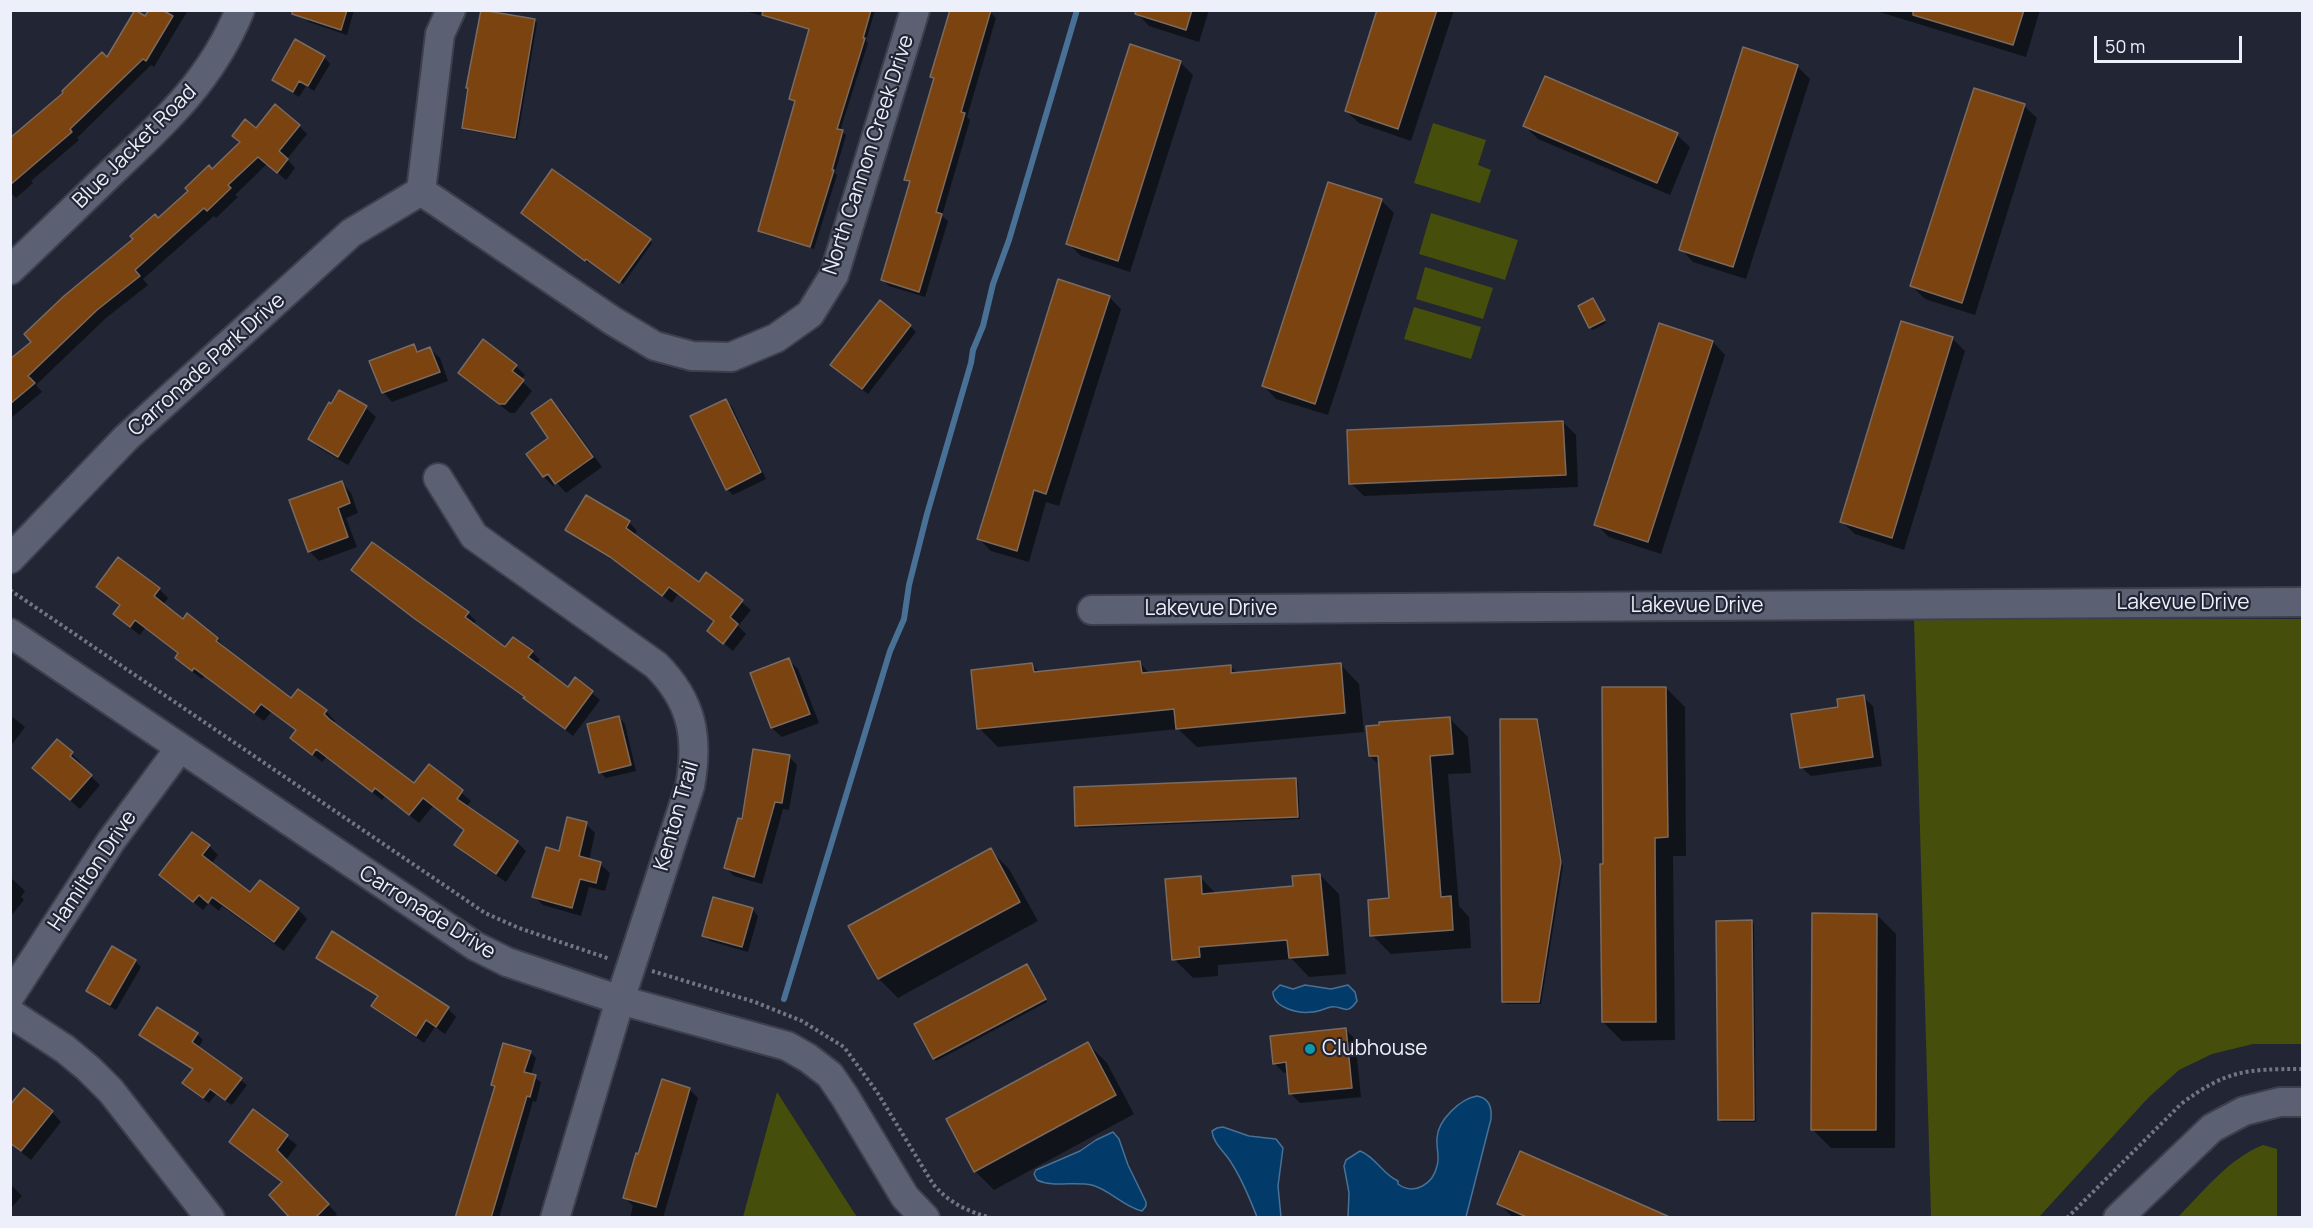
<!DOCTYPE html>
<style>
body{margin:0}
#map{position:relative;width:2313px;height:1228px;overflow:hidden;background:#212534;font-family:Manrope,sans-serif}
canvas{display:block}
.frame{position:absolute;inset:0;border:12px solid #edeffa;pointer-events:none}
.scale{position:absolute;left:2094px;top:36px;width:148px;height:27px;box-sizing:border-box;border:3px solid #edeffa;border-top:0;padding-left:8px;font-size:18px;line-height:21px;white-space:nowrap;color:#edeffa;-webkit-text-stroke:4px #212534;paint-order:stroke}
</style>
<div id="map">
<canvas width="2313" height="1228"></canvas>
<div class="frame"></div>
<div class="scale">50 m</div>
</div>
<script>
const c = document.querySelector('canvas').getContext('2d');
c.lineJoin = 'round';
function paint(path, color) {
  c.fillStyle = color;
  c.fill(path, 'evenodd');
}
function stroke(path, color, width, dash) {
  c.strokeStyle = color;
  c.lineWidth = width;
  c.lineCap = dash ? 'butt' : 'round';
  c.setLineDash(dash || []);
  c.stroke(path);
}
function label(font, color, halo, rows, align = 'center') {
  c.font = font + ' Manrope,sans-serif';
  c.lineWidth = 4.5;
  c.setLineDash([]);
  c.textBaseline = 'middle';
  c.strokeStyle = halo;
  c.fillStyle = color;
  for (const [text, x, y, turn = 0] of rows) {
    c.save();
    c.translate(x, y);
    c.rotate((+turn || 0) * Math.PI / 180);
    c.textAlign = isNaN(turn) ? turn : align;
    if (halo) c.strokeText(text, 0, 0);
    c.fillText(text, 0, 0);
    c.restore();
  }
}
const green = new Path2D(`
 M1433,123L1486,140L1478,165L1491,170L1480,203L1414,183Z
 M1431,213L1518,240L1505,280L1419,254Z
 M1425,267L1493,288L1483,319L1416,299Z
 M1414,307L1481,327L1471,359L1404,339Z
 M1914,619H2302V1044H2253L2212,1054L2179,1070L2148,1098L2039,1217H1931Z
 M777,1092L853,1211L857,1217H743Z
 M2263,1145L2277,1149V1217H2178C2203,1192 2228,1159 2263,1145Z`);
const water = new Path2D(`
 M1280,985L1293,989L1305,985L1331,989L1348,985L1355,992L1357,1001C1346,1017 1343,1005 1331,1007C1325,1008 1319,1012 1312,1012C1299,1014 1273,1008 1273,992Z
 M1477,1096C1489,1098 1492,1108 1491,1119L1466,1217H1348L1349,1193L1344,1166L1346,1160L1360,1151C1376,1157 1382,1174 1398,1181V1184C1414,1196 1433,1184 1437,1166C1440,1157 1436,1147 1437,1138C1438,1120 1460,1099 1477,1096Z
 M1223,1127L1249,1136L1276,1139L1283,1148L1278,1186L1281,1217H1257C1250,1199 1243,1181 1232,1164C1226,1153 1213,1144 1212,1131L1217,1128Z
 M1113,1132L1119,1139L1128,1165L1146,1202V1206L1142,1211C1124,1207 1110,1190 1092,1185C1074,1181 1053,1188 1037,1180L1034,1174L1036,1170L1080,1151L1096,1140Z`);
const shadow = new Path2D(`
 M151,10H188L154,67L151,65L77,138L79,140L31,181L33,183L16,198L10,192V140L107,59L146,18Z
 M304,10H354L347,35L309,22L302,16Z
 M742,10H875L866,41L868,43L840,131L846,135L835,173L837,175L814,249L763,234L759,231L796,103L791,99L810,30Z
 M1137,10H1209L1199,42L1149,26L1137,13Z
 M1379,10H1454L1411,141L1359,123L1346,111Z
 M1873,10H2040L2026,57Z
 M990,12L996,18L967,117L970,120L942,216L948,221L925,297L889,286L883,280L911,184L906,179L935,80L932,76Z
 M534,20L537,23L517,140L466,130L463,128Z
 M296,41L324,57L330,64L314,91L306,86L299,97L273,80Z
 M1180,62L1193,75L1130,272L1081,256L1068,243Z
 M1797,66L1810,79L1746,279L1693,262L1681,249Z
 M2024,106L2037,118L1975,315L1925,299L1912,286Z
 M299,126L307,134L287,159L295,168L286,180L267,164L235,195L238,197L216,218L214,216L143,279L148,285L106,318L36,385L42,392L11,418L10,361L33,342L158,220L241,143L234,136L256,130Z
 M1525,126L1677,135L1690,147L1670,195L1538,139Z
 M1381,200L1394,213L1328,415L1276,399L1264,386Z
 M525,216L650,240L652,243L623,284L590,260L588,263Z
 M1109,297L1121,309L1059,506L1046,502L1029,562L991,551L978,538Z
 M1593,300L1606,323L1593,330L1590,327Z
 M910,326L916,332L868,394L838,371Z
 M1952,338L1965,351L1904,550L1855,534L1842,522Z
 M1713,342L1725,355L1661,554L1609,537L1596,524Z
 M414,346L420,352L430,349L440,358L448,381L392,402L383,392Z
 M516,366L525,375L521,380L532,391L515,413H510L460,373Z
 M340,392L366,408L376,417L348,465L319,448L310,439Z
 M551,401L561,410L602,467L566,493L557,483L553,486L544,477L550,439Z
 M725,401L732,407L766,479L733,495L727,489Z
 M1563,422L1576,435L1578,487L1364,496L1351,483Z
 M342,483L351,493L358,513L346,518L357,547L319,561L309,551Z
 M629,522L637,531L634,536L699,584L707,574L751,610L738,626L746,634L733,651L709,631L715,622L678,594L672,603L621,565L576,538L567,529Z
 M353,570L468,613L476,621L473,625L505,649L532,652L540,660L536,665L568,689L575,679L600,700L573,736L525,697L425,627Z
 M98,587L159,589L168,598L163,605L183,621L217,639L226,648L225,650L291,700L298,691L326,711L335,721L333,724L414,785L429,766L471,801L466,807L517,842L526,851L506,882L465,854L456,845L465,831L433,806L419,823L385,796L382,800L326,757L322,762L292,738L297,731L271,712L264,721L204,676L202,679L186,667L177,658L179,655L145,628L140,635L124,623L115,614L121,606Z
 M789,660L798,669L819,723L782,737L772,728L752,674Z
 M1140,663L1150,674L1230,666L1238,674L1340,664L1359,684L1364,732L1197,747L1178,729L998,747L979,728L1032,665L1040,673Z
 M1666,688L1685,707L1686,856H1673L1675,1040L1622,1041L1603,1022L1605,865Z
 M1863,697L1873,706L1882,766L1811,776L1801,767L1840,709Z
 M10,715L25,727L10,747Z
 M619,717L625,724L636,771L606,778L600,772Z
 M1449,718L1468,737L1471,773L1448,774L1459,906L1469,917L1471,948L1391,954L1372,935L1391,900L1380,766L1370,756Z
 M1536,720L1539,723L1563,866L1541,1004H1506L1504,1001Z
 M72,754L81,763L79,765L100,785L80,809L43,777Z
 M789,757L797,765L789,810L783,809L762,884L734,876L726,868L743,820Z
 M1296,780L1298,783L1300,819L1079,828L1077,825Z
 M586,824L595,833L589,861L600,864L610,873L605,891L589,887L581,916L543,905L534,896L560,853Z
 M209,846L218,855L211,864L251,894L298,909L307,919L284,951L222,906L219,911L209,903L203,910L161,875Z
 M990,850L1009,869L1038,921L898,998L879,979Z
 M1320,875L1339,894L1346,974L1309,977L1292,959L1218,965V976L1193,978L1174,959L1200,877L1217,895L1295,888Z
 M10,877L25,891L21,897L24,900L10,917Z
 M752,909L758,916L748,952L710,941L704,935Z
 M1877,915L1896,934L1895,1148H1831L1812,1129Z
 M1752,922L1754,924L1756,1122H1722L1720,1120Z
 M333,933L448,1009L456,1017L445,1034L435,1027L424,1043L382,1014L373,1006L379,998L326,965L318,957Z
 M135,961L141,967L116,1010L94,997L88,991Z
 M1029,968L1047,1002L936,1061L934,1058Z
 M1346,1030L1355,1039L1361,1097L1300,1103L1290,1093L1288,1072L1284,1073L1274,1063Z
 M197,1034L203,1040L198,1048L247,1085L232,1105L216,1094L209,1103L190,1089L184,1083L194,1070L147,1041L141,1035Z
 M1088,1044L1107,1063L1134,1114L994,1190L975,1171Z
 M530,1052L536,1058L531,1075L541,1082L536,1102L533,1101L499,1218H458L496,1088L493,1085Z
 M663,1081L690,1090L698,1098L663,1218H630L633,1206L625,1198Z
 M253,1111L297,1145L286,1160L337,1214L334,1218H292L283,1183L231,1142Z
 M52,1112L61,1122L31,1160L10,1143Z
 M10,1184L22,1196L10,1209Z
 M1499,1203L1666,1218H1513Z`);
const stream = new Path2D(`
 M784,999L890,651L904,619L909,585L927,514L971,363L973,350L983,326L993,284L1009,240L1077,10`);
const building = new Path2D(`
 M135,10L145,16L149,10H162L173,16L146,61L143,59L70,129L72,132L10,185V138L63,93L62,91L102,52L107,57Z
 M292,10H347L341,30L292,14Z
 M481,10L535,19L515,138L462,128L468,88H466Z
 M763,10H871L863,38H865L837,129L843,130L832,170H834L810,247L758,231L795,101L789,99L809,29L762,15Z
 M950,10H991L961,112L965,113L936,212L942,214L919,292L881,280L910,181L904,180L934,78L930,77Z
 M1136,10H1192L1186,30L1135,14Z
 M1377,10H1437L1398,129L1345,111Z
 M1913,10H2024L2013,45L1913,15Z
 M295,39L325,56L308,86L299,81L293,92L272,80Z
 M1130,44L1181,61L1118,261L1066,244Z
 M1743,47L1798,65L1733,267L1679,250Z
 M1545,76L1678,133L1657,183L1523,126Z
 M1974,88L2025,104L1962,303L1910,286Z
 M275,104L300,125L279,151L288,159L277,173L258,157L228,185L231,188L207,211L204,208L135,270L140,276L97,310L28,376L35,383L10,404V359L31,342L24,334L64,296L133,239L130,236L155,214L158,218L188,191L185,188L209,165L212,169L240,142L232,136L245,119L256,128Z
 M552,169L651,239L619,283L586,259L585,261L521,213Z
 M1328,182L1382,199L1315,404L1262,386Z
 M1058,279L1110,296L1046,494L1034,490L1017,551L977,539Z
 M1593,298L1605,320L1589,328L1578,306Z
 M880,300L911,325L862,389L830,365Z
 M1901,321L1953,337L1892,538L1840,522Z
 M1659,323L1713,341L1648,542L1594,525Z
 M483,339L517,365L512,371L524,380L505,404H499L458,373Z
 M414,344L417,352L430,347L440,372L382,393L369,361Z
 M339,390L367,406L338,457L308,439L329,402L331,404Z
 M551,399L593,457L555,484L548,474L543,477L526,454L548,438L531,413Z
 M726,399L761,472L726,490L690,416Z
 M1563,421L1566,475L1349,484L1347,430Z
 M342,481L350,503L338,508L348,537L308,552L289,500Z
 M586,495L630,521L626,528L699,582L706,572L743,600L730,617L738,624L723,644L707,631L714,621L669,587L662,596L610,557L565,530Z
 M372,542L469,612L465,617L505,647L513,637L533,651L528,657L568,687L575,677L593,691L565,729L523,698L525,697L415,619L351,570Z
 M118,557L160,588L154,596L183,619L187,613L218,638L216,641L291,698L298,689L327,710L324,714L329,719L414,783L429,764L463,790L457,799L518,841L496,874L454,845L464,830L423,798L409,815L375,788L372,792L316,749L312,755L290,738L296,730L261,704L254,713L194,668L192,671L175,658L178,653L135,620L130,627L113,614L120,605L96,587Z
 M789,658L810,714L771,728L750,673Z
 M1140,661L1142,673L1231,665V673L1341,663L1345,713L1176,729L1174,709L977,729L971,670L1032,663L1034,672Z
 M1602,687H1666L1668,837L1655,838L1656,1022H1602L1600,864H1603Z
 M1864,695L1873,757L1800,768L1791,714L1838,707L1837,699Z
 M619,716L631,765L599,773L587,724Z
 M1450,717L1453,754L1430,756L1441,897L1451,896L1453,930L1370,936L1368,900L1389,898L1378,756H1369L1366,726L1379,725V722Z
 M1500,719H1537L1561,862L1539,1002H1502Z
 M57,739L73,752L70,756L92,775L70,800L32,768Z
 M753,749L790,755L782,803L775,802L754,877L724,868L738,818L742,819Z
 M1296,778L1298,817L1075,826L1074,787Z
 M567,817L587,822L579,856L601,862L596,883L580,879L572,908L532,897L546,847L559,851Z
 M192,832L210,845L202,855L250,892L260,880L299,908L274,942L212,897L208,903L199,895L193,902L159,875Z
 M991,848L1020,902L878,979L848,926Z
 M1320,874L1328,955L1289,958L1287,940L1199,947L1200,957L1172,960L1165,879L1201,876L1202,894L1293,886L1292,876Z
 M713,897L753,908L742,947L702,936Z
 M1812,913L1877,914L1876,1130H1811Z
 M1752,920L1754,1120H1718L1716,921Z
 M332,931L449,1007L436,1027L426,1020L416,1036L371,1006L378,996L316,958Z
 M112,946L136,960L110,1005L86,991Z
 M1027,964L1046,999L933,1059L914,1024Z
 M157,1007L198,1033L192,1042L242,1078L225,1100L210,1089L203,1098L182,1083L193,1069L139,1035Z
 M1346,1028L1352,1088L1289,1094L1286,1062L1273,1064L1270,1036Z
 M1088,1042L1116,1095L974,1172L946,1119Z
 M503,1043L531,1051L524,1072L536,1075L530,1097L527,1096L491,1218H455L495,1086L491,1085Z
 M662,1079L690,1088L656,1207L623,1198L636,1153L638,1154Z
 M24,1088L53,1111L21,1151L10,1143V1105Z
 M253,1109L288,1135L277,1150L329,1204L315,1218H290L269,1195L282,1182L229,1142Z
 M1520,1151L1672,1218H1529L1497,1204Z`);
const path = new Path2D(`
 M10,590L485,913L519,928L610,959
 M652,971L755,1002L802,1021L844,1047L877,1092L933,1184C949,1203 967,1211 991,1218
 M2067,1218L2181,1104C2226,1070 2247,1069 2302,1069`);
const minor = new Path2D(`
 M421,191L613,321L655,346L692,356L731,357L776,338L810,314L834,275L915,10
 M421,191L440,34L451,10
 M10,270C45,237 79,204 113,171C166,121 212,79 240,10
 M438,478L474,536L656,665C692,701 699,737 690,786L620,1000L555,1218
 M10,559L126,438L351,233L421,191
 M1092,610L2302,602
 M10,633L475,946L507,962L620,1000L787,1046L808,1058L830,1075L845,1097L905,1197L925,1218
 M10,996L111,841L180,748
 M10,1013L65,1049L89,1069L111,1091L210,1218
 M2118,1218L2212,1128L2244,1111L2280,1102H2302`);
const markers = [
 [1310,1049,6,"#0f9aa8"]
];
const streetNames = [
 ["Blue Jacket Road",135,147,-45],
 ["North Cannon Creek Drive",869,155,-72],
 ["Carronade Park Drive",207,365,-42],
 ["Lakevue Drive",2183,603],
 ["Lakevue Drive",1697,606],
 ["Lakevue Drive",1211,609],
 ["Kenton Trail",677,816,-74],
 ["Hamilton Drive",93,871,-56],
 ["Carronade Drive",427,913,32]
];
const poiNames = [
 ["Clubhouse",1322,1049]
];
paint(green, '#464e0c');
paint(water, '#023b6a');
stroke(water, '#487195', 1.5);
paint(shadow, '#0007');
stroke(stream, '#487195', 6);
paint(building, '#7b4310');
stroke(building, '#7b6a5e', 1.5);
stroke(minor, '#3d404c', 32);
stroke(path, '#727583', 4, [3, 3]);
stroke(minor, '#5b6072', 28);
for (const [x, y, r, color] of markers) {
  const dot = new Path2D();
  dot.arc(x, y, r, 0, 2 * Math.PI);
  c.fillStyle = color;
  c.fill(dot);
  stroke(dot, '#212534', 2);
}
label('21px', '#edeffa', '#212534', streetNames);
label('21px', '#edeffa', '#212534', poiNames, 'left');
</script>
